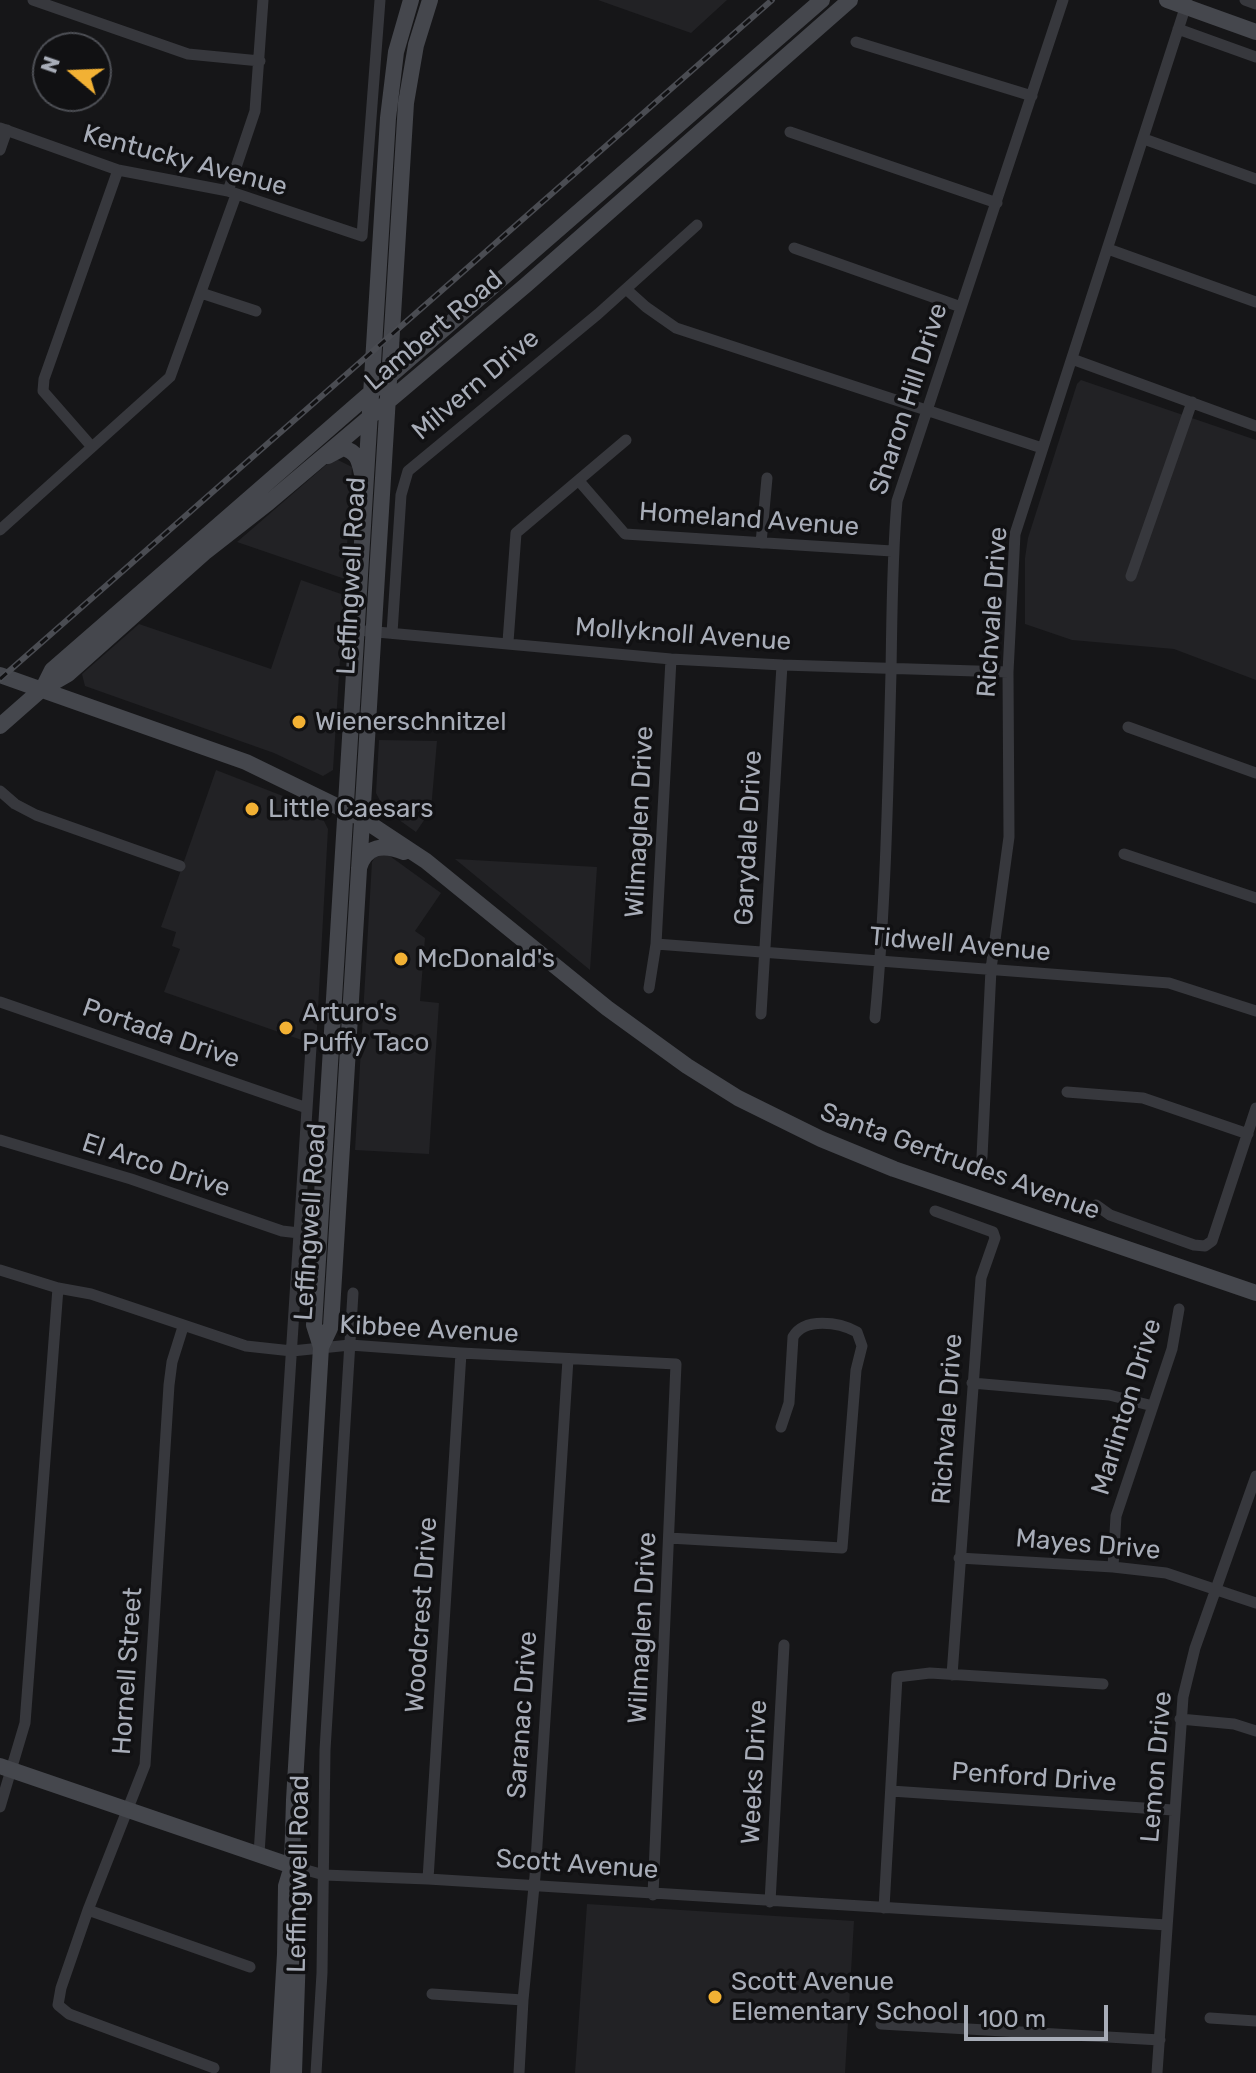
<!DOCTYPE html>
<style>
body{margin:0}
#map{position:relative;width:1256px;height:2073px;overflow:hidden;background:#161618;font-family:Rubik,sans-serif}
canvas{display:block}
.north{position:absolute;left:32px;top:32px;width:80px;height:80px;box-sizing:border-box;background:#111113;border:2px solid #4d4f55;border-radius:50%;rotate:289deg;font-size:22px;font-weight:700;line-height:32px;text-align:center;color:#a8adb8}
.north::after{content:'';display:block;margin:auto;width:28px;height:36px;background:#f2b134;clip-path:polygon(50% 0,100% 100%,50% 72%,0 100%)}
.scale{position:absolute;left:964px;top:2005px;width:144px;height:36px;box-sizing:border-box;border:4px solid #a8adb8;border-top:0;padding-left:10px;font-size:24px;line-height:28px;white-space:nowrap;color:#a8adb8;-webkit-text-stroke:6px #111113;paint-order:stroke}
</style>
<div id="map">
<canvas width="1256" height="2073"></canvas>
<div class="north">N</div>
<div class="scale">100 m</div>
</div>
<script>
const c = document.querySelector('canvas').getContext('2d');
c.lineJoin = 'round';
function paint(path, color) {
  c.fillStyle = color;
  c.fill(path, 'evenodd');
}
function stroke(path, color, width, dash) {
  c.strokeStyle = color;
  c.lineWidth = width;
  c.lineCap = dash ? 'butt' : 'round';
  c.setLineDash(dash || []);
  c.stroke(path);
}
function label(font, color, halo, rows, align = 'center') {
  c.font = font + ' Rubik,sans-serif';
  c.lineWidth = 7;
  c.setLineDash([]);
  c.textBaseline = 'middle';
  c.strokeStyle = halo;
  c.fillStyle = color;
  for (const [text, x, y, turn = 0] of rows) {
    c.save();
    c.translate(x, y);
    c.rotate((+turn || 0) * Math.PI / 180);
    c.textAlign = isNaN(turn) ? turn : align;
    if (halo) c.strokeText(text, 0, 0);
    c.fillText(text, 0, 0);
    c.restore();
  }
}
const built = new Path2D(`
 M598,0H727L691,33Z
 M1081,380L1256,440V680L1174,649L1072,640L1025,624V558L1028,538L1077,384Z
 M334,458L352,467L345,579L237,542Z
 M301,580L344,595L333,770L323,776L274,753L85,686L82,674L139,624L271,669Z
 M379,740L437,741L431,810L416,832L385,810L376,793Z
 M216,770L288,798L321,815L328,829L316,1045L164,992L180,949L172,946L176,932L161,927Z
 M387,854L441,893L415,931L425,938L420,1001L439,1003L429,1154L355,1150L372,862L375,857Z
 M455,859L597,867L590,970Z
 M587,1904L854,1921L845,2073H575Z`);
const street = new Path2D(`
 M33,0L188,54L260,61
 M1245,0L1256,4
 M1178,29L1256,57
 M856,42L1032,96
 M0,128L118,170L228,191L362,236L380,0
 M790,132L997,203
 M1144,139L1256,179
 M0,150L7,130
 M228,191L255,111L263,0
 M794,248L961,307
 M1108,249L1256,302
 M626,289L646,307L676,328L1042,448
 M201,293L256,311
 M1072,359L1256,426
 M92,447L43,391L44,379L118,170
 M579,481L625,534L892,551
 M0,530L170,377L236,195
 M761,543L767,478
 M1131,576L1192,402
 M366,631L671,659L782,665L1008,672
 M392,633L401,495L408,471L598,314L697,225
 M508,642L516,533L626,440
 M1128,727L1256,773
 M0,791L15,804L36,815L180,866
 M1124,854L1256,898
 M656,944L1169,983L1256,1011
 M649,988L656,944L671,659
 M0,1002L307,1108
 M761,1014L782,665
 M875,1018C886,903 888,787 891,672C892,614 892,558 897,501L1063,0
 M1067,1092L1143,1098L1248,1134
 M0,1140L131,1179L282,1231L299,1233
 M982,1157L991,969L1009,837L1008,672L1015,534L1187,2
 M1096,1205L1110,1215L1194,1245L1205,1246L1212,1241L1256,1108
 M935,1211L993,1232L995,1238L981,1278L952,1675
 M0,1270L58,1288L91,1294L246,1346L292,1351L350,1345L461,1353L676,1364L653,1895
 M183,1327L172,1362L169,1385L145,1765L88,1910L61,1988L58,2005L69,2014L214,2068
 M972,1383L1109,1395L1153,1406
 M669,1538L842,1548L856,1370L862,1346L857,1332C839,1322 804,1317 793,1337L789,1403L781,1427
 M959,1558L1113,1567L1166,1573L1256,1603
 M1113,1567L1116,1516L1172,1349L1179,1309
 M1180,1719L1234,1724L1256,1731
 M891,1791L1173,1810
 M0,1807L25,1723L58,1288
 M259,1854L311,1047
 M292,1866L324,1875L428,1879L1167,1925
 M428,1879L461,1353
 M770,1902L784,1645
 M884,1908L897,1677L930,1673L1103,1684
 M88,1910L250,1967
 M432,1994L523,2000
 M1210,2018L1256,2021
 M881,2024L1160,2040
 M316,2073L322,1973L325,1750L353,1293
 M519,2073L523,2000L535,1876L568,1359
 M1157,2073L1183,1697L1195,1648L1256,1476`);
const secondary = new Path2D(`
 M1167,0L1256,32
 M328,456L343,448C358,452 359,461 362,474
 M0,675L246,762L361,818L426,861L607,1008L687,1066L738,1098L821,1139L894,1169L1256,1293
 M43,688L52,670L822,0
 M0,726L42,689L68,674L204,553L268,503L526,285L850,0
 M359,868C366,845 384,844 404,852
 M321,1347L314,1325L388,118L396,52L411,0
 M0,1766L292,1866
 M278,2073L285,1954L286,1886L292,1866
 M294,2073L300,1892L292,1866L294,1800L321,1347L331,1326L406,103L416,45L430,0`);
const rail = new Path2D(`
 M0,679L772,0`);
const markers = [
 [299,722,8,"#f2b134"],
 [252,809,8,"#f2b134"],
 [401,959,8,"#f2b134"],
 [286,1028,8,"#f2b134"],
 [715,1997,8,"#f2b134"]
];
const streetNames = [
 ["Kentucky Avenue",185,161,15],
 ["Lambert Road",434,331,-40],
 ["Milvern Drive",476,385,-40],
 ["Sharon Hill Drive",909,399,-72],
 ["Homeland Avenue",749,520,4],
 ["Leffingwell Road",352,576,-87],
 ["Richvale Drive",993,612,-86],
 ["Mollyknoll Avenue",683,635,4],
 ["Wilmaglen Drive",640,822,-87],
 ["Garydale Drive",749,838,-87],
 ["Tidwell Avenue",960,945,5],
 ["Portada Drive",161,1034,19],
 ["Santa Gertrudes Avenue",960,1162,20],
 ["El Arco Drive",156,1166,18],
 ["Leffingwell Road",311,1222,-86],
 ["Kibbee Avenue",429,1330,3],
 ["Marlinton Drive",1127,1407,-73],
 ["Richvale Drive",948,1419,-86],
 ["Mayes Drive",1088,1545,5],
 ["Woodcrest Drive",422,1615,-86],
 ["Wilmaglen Drive",643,1628,-87],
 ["Hornell Street",128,1671,-86],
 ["Saranac Drive",523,1715,-86],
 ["Lemon Drive",1157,1767,-85],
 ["Weeks Drive",755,1772,-87],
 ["Penford Drive",1034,1778,4],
 ["Scott Avenue",577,1865,4],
 ["Leffingwell Road",299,1874,-89]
];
const poiNames = [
 ["Wienerschnitzel",315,722],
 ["Little Caesars",268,809],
 ["McDonald's",417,959],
 ["Arturo's",302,1013],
 ["Puffy Taco",302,1043],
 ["Scott Avenue",731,1982],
 ["Elementary School",731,2012]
];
paint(built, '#222225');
stroke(street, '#37383d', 11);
stroke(secondary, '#45474d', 16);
stroke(rail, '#4a4c52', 6);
stroke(rail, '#111113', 3, [9]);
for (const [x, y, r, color] of markers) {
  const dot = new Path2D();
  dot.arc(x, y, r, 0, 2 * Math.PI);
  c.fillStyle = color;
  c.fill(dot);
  stroke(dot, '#111113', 3);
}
label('26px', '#a8adb8', '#111113', streetNames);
label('26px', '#a8adb8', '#111113', poiNames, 'left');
</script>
